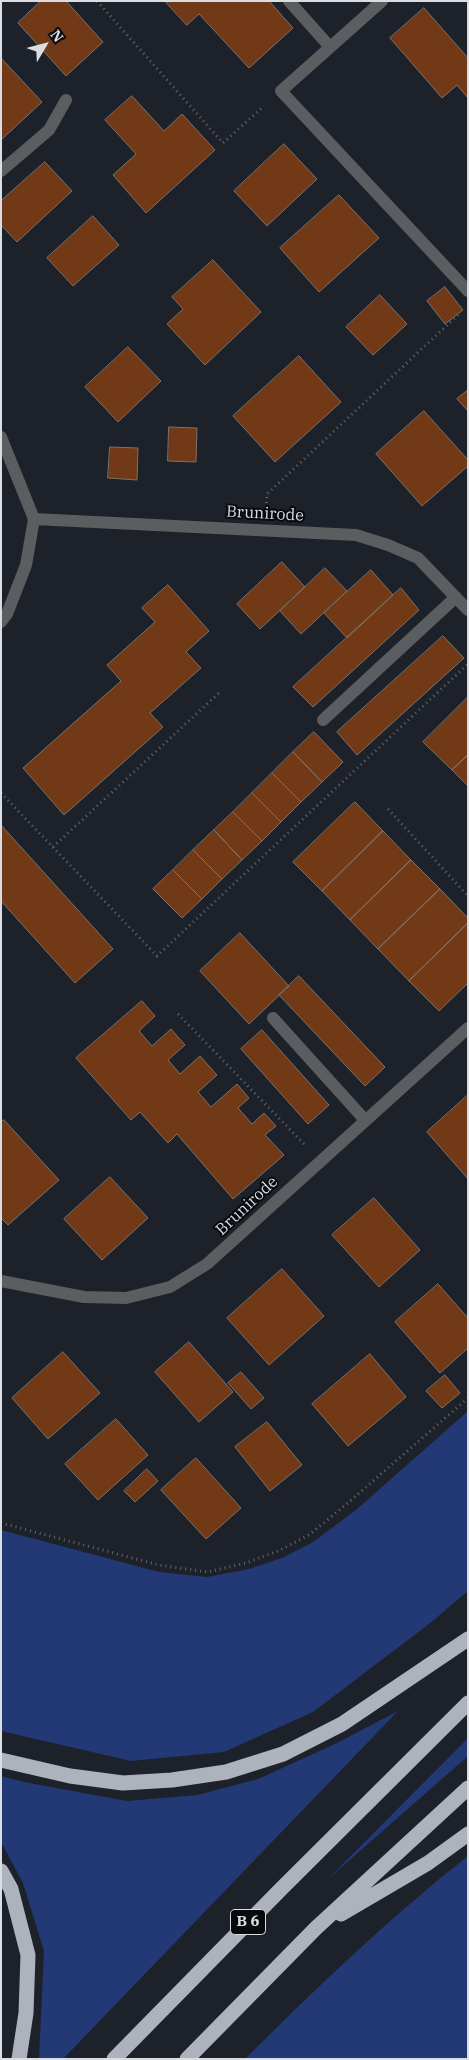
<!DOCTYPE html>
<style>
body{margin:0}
#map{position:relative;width:469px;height:2060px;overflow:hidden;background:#1d2129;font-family:"IBM Plex Serif",serif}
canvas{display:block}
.frame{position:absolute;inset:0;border:2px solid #dadde2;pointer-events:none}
.north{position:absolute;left:20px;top:20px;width:50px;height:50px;-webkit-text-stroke:4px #090a0e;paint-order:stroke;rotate:53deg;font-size:14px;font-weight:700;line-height:20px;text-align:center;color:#dadde2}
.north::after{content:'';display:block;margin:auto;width:18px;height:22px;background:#dadde2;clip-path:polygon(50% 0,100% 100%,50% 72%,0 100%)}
</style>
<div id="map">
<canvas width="469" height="2060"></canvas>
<div class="frame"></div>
<div class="north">N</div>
</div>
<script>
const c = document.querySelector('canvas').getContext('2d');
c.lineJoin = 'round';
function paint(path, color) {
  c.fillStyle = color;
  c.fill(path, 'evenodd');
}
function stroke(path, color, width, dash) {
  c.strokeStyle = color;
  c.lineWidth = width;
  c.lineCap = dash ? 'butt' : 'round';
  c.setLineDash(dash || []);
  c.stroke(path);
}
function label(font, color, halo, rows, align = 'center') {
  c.font = font + ' "IBM Plex Serif",serif';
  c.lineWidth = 4;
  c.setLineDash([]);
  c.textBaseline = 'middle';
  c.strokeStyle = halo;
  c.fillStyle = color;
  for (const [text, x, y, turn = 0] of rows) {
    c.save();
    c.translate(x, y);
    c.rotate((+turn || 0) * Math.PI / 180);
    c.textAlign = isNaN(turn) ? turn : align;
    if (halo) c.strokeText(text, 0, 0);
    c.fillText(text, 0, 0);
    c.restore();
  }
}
const green = new Path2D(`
 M468,1411V1591L429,1624L313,1712L224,1752L131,1761L1,1731V1530L159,1572L207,1577L249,1569L282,1558L313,1542L356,1510Z
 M398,1711L63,2059H39L44,1951L23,1883L1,1842V1776L24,1782L127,1801L197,1795L258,1779L335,1744Z
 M468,1738V1756L327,1880Z
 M468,1856V2059H245C316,1988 389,1918 468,1856Z`);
const building = new Path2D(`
 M41,1H66L103,42L66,76L18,23Z
 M165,1H269L293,28L249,68L199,14L187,25Z
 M424,8L468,58V98L457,85L442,98L390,38Z
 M1,58L42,102L1,140Z
 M132,96L164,131L182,114L215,150L146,213L113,175L136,154L105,120Z
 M284,144L317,179L267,226L234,191Z
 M45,162L72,191L17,242L1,225V201Z
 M339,195L379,238L319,292L280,248Z
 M93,216L119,245L73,286L47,258Z
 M213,260L261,312L205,365L167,324L183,309L172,297Z
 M445,287L463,310L445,324L427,301Z
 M380,295L407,324L373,355L346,327Z
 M128,347L161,381L118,422L85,387Z
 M299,356L341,402L275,462L233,416Z
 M468,390V411L457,399Z
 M424,411L468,460V466L422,506L376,454Z
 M169,427L197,428L196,462L168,461Z
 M110,447L138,448L137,480L108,478Z
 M282,562L305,587L260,629L237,604Z
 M325,568L347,591L301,634L280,611Z
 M371,570L393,595L347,638L324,613Z
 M168,585L209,631L186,652L201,668L150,713L163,727L64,815L23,768L121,681L107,665L155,622L142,608Z
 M401,588L419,610L313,707L293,687Z
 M443,636L464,658L357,755L337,732Z
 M468,697V755L452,770L423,742Z
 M314,732L343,762L322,782L293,752Z
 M293,752L322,782L301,802L272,773Z
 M468,755V786L452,770Z
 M272,773L301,802L281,822L252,793Z
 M252,793L281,822L262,841L233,812Z
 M355,802L383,831L322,891L293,862Z
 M233,812L262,841L242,860L214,830Z
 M1,825L113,949L75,983L1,901Z
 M214,830L242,860L222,879L193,850Z
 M383,831L411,860L350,920L322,891Z
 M193,850L222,879L202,899L173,870Z
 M411,860L440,889L378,949L350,920Z
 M173,870L202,899L182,918L153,889Z
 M440,889L468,918V923L409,981L378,949Z
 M468,923V983L439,1011L409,981Z
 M240,933L289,986L249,1024L200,971Z
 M299,976L385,1067L365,1086L279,995Z
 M142,1001L155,1016L139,1031L152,1046L171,1029L185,1045L168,1060L180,1074L200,1056L217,1075L198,1092L211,1107L237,1084L249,1098L238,1108L252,1124L264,1113L276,1126L265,1135L284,1155L233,1199L177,1134L168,1143L140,1112L131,1120L76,1058Z
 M262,1030L329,1105L308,1124L241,1049Z
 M468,1095V1179L427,1132Z
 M4,1120L59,1180L8,1225L1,1218V1122Z
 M110,1177L148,1218L102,1260L64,1219Z
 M374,1198L420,1250L379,1287L332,1235Z
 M282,1269L324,1316L269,1365L227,1318Z
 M438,1284L468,1318V1348L440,1373L395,1322Z
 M189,1342L233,1392L199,1422L155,1372Z
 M63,1352L100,1393L48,1439L12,1398Z
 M370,1354L406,1397L348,1446L312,1404Z
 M241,1372L264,1398L251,1409L228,1383Z
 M445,1375L460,1393L442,1408L426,1391Z
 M116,1419L148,1455L98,1500L65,1464Z
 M267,1422L302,1465L270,1491L235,1447Z
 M196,1458L241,1508L206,1539L161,1490Z
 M147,1469L158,1481L135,1502L124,1491Z`);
const path = new Path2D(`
 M97,1L223,143L264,106
 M266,508L267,494L460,313
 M1,793L157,956L468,664
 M388,809L468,896
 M53,847L221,691
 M178,1014L304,1144
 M1,1523L159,1565L207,1572L246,1563L278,1551L309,1535L349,1502L468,1398`);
const minor = new Path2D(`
 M289,1L330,47
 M382,1L281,91L468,291
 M1,171L49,130L66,100
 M1,437L34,519L26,565L7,614L1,622
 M34,519L356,535L388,545L418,558L468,610
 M323,720L456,597
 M273,1018L365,1120
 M1,1281L84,1297L126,1298L170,1287L207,1264L468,1028`);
const highway = new Path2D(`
 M1,1760L70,1776L123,1783L172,1780L226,1772L283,1754L342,1724L468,1639
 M1,1871L11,1889L28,1955L26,2013L19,2059
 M341,1914L428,1863L468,1834
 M114,2059L281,1889L468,1703
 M187,2059L316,1928L468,1788`);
const shields = [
 [248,1922,35]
];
const shieldNames = [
 ["B 6",248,1922]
];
const streetNames = [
 ["Brunirode",265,514,3],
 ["Brunirode",247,1206,-43]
];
paint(green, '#233976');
paint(building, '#723916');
stroke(building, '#7d726c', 1);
stroke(path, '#64686e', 3, [1, 4]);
stroke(minor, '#5b5d61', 12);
stroke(highway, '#adb2bc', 15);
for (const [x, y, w] of shields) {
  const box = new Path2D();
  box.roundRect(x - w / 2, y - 12.5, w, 25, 4);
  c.fillStyle = '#090a0e';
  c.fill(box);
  stroke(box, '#dadde2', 1);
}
label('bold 15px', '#dadde2', null, shieldNames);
label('16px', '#dadde2', '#090a0e', streetNames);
</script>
